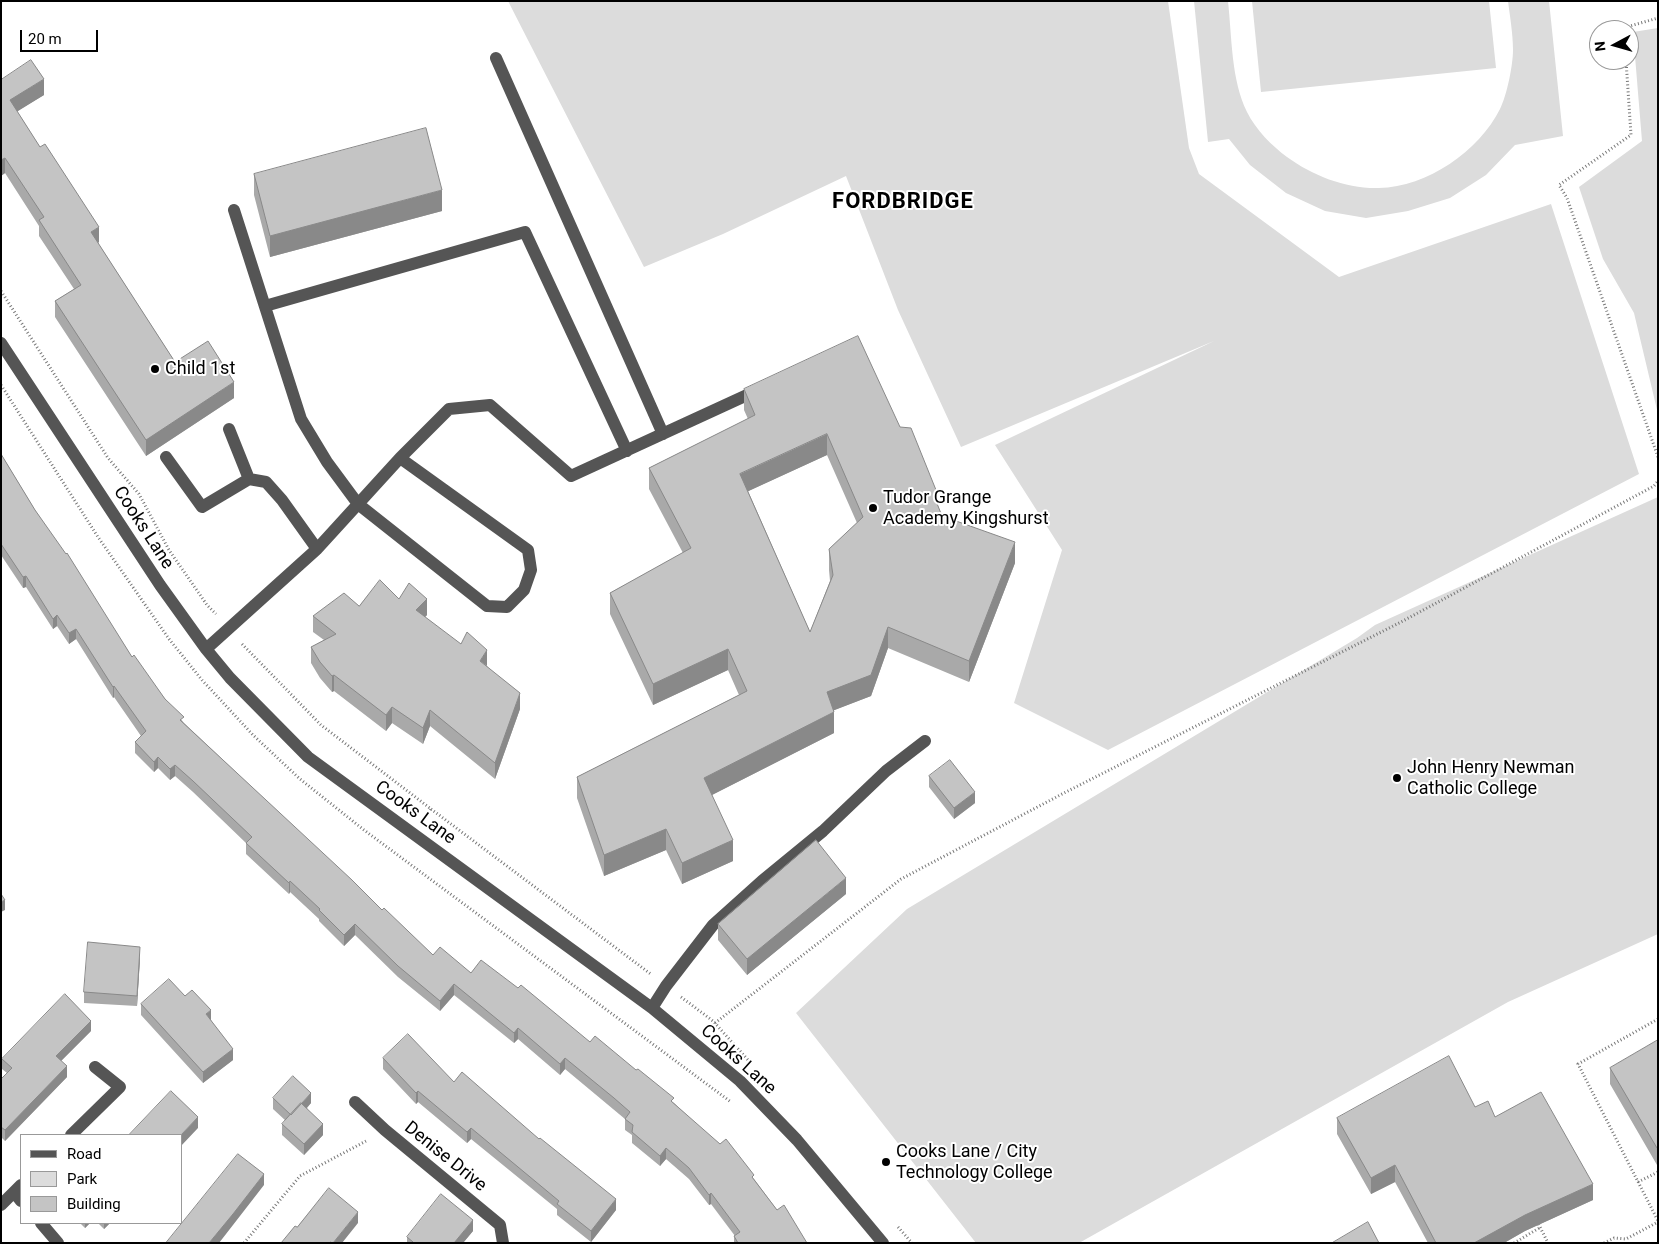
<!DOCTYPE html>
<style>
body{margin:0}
#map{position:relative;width:1659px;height:1244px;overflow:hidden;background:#fff;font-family:Roboto,sans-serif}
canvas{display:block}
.frame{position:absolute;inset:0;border:2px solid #000;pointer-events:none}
.legend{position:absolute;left:20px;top:1134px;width:162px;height:90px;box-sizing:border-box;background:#fff;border:1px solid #999;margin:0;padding:6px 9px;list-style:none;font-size:15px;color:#000}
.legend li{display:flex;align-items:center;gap:10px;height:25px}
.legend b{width:25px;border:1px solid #999}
.north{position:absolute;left:1589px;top:20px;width:50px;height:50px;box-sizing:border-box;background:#fff;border:1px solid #999;border-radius:50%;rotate:264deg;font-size:14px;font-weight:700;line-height:20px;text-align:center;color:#000}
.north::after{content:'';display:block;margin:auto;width:18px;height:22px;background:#000;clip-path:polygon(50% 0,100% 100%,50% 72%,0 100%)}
.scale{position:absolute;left:20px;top:30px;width:78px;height:22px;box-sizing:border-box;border:2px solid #000;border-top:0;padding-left:6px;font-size:15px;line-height:18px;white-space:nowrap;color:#000;-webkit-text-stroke:4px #fff;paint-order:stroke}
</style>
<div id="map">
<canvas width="1659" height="1244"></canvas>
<div class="frame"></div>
<ul class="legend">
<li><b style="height:6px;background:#555"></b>Road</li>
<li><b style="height:14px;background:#dcdcdc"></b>Park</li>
<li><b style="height:14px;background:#c4c4c4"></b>Building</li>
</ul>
<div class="north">N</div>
<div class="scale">20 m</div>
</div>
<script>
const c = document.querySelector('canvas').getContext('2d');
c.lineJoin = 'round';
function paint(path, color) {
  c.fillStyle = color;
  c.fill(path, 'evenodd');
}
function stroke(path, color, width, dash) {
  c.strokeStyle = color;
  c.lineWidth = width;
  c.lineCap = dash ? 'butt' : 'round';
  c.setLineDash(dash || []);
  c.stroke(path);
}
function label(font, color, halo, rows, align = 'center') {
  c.font = font + ' Roboto,sans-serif';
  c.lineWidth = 4;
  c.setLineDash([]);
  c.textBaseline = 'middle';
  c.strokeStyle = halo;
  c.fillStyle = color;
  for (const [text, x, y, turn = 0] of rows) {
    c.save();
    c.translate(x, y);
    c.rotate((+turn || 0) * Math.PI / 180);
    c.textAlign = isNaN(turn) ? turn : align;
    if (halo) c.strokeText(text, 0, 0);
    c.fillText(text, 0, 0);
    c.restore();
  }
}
const green = new Path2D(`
 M508,1H1168L1189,148L1199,174L1339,277L1551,204L1639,474L1108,750L1014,703L1062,550L995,445L1214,341L961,447L898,310L846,176L723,234L644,267Z
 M1194,1H1228C1232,38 1231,79 1247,112C1256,130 1272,146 1287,157C1313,176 1347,189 1379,188C1427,187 1479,151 1500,109C1507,95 1513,65 1513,50C1513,34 1510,17 1508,1H1549L1563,136L1515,145L1486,175L1450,198L1408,211L1366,218L1325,211L1286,193L1250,165L1229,139L1208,142Z
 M1252,1H1489L1496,68L1261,92Z
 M1658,28V414L1634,313L1603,259L1579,187L1642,141L1633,32Z
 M1658,497V934L1508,1002L1079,1243H976L796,1013L907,909L1357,638L1375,625Z`);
const path = new Path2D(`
 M1623,30V28L1658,18
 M1626,60L1631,135L1559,185L1567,198L1658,457
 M1,291L108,458L139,494L169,550L207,605L216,614
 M1,385L98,537L169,639L202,680L253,735L300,779L364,830L731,1102
 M242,644L321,725L431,809L424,819
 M431,809L652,975
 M681,997L713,1021L749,1061
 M1658,1019L1578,1064L1658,1221
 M715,1023L901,879L1064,793L1401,622L1654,486L1658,481
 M1638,1182L1658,1172
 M1537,1221L1548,1243
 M898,1227L912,1243
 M244,1243L300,1176L368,1140
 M1514,1243L1541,1227
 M1604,1243L1614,1238L1626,1239L1658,1222`);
const minor = new Path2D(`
 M496,58L663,434
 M234,210L301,419L327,462L358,504L487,606L507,607L524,590L531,570L528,550L400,458
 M265,306L525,232L627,451
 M1,343L160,585L206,649L230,678L308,757L652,1008L740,1081L797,1140L883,1243
 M229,429L249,479
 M166,457L202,507L249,479L266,482L282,500L317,549
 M206,649L317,549L400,458L449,409L490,405L571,476L758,390
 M652,1008L666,986L713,925L762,881L823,831L886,771L925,741
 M355,1102L385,1130L500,1225L503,1243
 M71,1135L120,1087L95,1067
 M21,1185L14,1192L21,1201
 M1,1205L14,1192
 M41,1223L58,1243`);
const wall = new Path2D(`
 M1,80L44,95L17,111L99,242L98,243L175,362L234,398L146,456L55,317V301L74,289L39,236V226L5,173L1,176Z
 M254,174L442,211L270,257L254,195Z
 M744,389L900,427L936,501L942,516L1015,563L969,682L888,648L871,696L834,710V733L712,795L733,861L682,884L666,850L604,876L577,798V777L739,695L728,670L653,705L610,614V593L683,553L649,489V468L748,419L744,410ZM827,455L857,523L829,549V570L830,581L810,632L748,491Z
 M1,454L35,510L132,657L184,723L382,910L433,955L471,973L590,1042L674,1103L754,1179L777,1210L807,1243H734V1236H735L711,1204L709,1205L689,1179L666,1159L660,1166L632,1143V1135L625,1130V1119L565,1069L560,1075L518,1039L514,1043L454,995L440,1011L398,977L355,935L344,946L319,921V919L290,892L289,894L246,854V843L193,792L175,776L170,780L158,768L154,772L135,753V742L141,736L114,697L113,698L76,639L69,644L57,626L53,629L26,587L23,588L1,555Z
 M399,599L427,615L425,617L487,666L520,709L495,779L430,726L423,744L392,723L386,731L334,691L332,692L320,678L311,663V647L324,640L313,632V616L359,606Z
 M929,776L975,803L954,819L929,787Z
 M846,894L747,975L718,940V924Z
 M140,958L137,1006L84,1003V992Z
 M185,996L211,1020L233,1060L203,1083L141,1015V1004Z
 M91,1031L61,1061L67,1077L5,1141L1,1137V1079L7,1073L2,1069V1059Z
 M1658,1040V1164L1657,1165L1610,1084V1068Z
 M383,1058L454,1082L616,1210L591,1242L557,1215V1209L471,1139L467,1143L418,1102L416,1104L383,1069Z
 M273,1098L311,1103L307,1108L323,1135L304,1155L282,1135V1124L286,1121L273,1109Z
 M1475,1107L1495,1117L1593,1200L1525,1231L1504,1243H1428L1395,1182L1371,1194L1337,1134V1118Z
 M80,1223H90L85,1228Z
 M98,1223H110L104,1229Z
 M473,1231L463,1243H407V1237Z`);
const shadedWall = new Path2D(`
 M44,79V95L10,116V100Z
 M5,158V173L1,176V160Z
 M442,190V211L270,257V236Z
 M99,227V242L91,247V232Z
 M234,382V398L146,456V440Z
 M827,434V455L740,495V474Z
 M1015,542V563L969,682V661Z
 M26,576V587L23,588V577Z
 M427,599V615L416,626V610Z
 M57,615V626L53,629V619Z
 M888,627V648L871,696L827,713V692Z
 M76,629V639L69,644V633Z
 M728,649V670L653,705V684Z
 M487,650V666L480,661Z
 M334,675V691L332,692V676Z
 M114,686V697L113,698V687Z
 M520,693V709L495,779V763Z
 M392,707V723L386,731V715Z
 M430,710V726L423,744V728Z
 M834,712V733L704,799V778Z
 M158,757V768L154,772V762Z
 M175,765V776L170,780V769Z
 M975,792V803L954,819V808Z
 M666,829V850L604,876V855Z
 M733,840V861L682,884V863Z
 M846,878V894L747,975V959Z
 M290,881V892L289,894V883Z
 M5,900V910L1,912V902Z
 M355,924V935L344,946V935Z
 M140,947V958L137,1006V996Z
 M454,984V995L440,1011V1001Z
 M211,1010V1021L206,1014Z
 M91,1021V1031L56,1066V1056Z
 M518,1028V1039L514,1043V1033Z
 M233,1049V1060L203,1083V1072Z
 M565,1058V1069L560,1075V1064Z
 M67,1066V1077L5,1141V1130Z
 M418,1091V1102L416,1104V1093Z
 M311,1093V1103L291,1125V1115Z
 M198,1117V1128L181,1146V1135Z
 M323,1124V1135L304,1155V1144Z
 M471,1128V1139L467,1143V1132Z
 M666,1148V1159L660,1166V1156Z
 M1657,1148H1658L1657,1165Z
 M1395,1165V1182L1371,1194V1178Z
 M264,1174V1185L233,1225L219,1243H209Z
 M1593,1184V1200L1525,1231L1504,1243H1474L1525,1215Z
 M711,1193V1204L709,1205V1195Z
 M616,1199V1210L591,1242V1231Z
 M358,1212V1223L342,1243H333Z
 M473,1220V1231L463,1243H454Z
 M85,1223H90L85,1228Z
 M104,1223H110L104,1229Z`);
const building = new Path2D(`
 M31,60L44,79L10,100L40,147L45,144L99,227L91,232L175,362L208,341L234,382L146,440L55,301L81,285L39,220L44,217L5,158L1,160V80Z
 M426,128L442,190L270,236L254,174Z
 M858,336L900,427L911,428L936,490V501L942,516L1015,542L969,661L888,627L871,675L827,692L834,712L704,778L733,840L682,863L666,829L604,855L577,777L747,691L728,649L653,684L610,593L691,548L649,468L755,415L744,389ZM827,434L863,517L829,549L833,575L810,632L740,474Z
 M1,454L35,510L66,554L67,553L132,657L134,655L165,699L184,717L180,720L352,880L382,910L384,908L433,955L440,947L471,973L481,960L518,988L521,985L590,1042L595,1036L636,1070L638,1069L674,1098L671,1101L720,1144L726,1139L754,1175L752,1177L777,1210L784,1205L807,1243H738L734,1236L740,1232L711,1193L709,1195L689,1168L666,1148L660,1156L632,1132L633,1125L625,1119L630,1112L614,1098L565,1058L560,1064L518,1028L514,1033L454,984L440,1001L398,966L355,924L344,935L319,910L320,909L290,881L289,883L246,843L252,837L193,781L175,765L170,769L158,757L154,762L135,742L146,731L114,686L113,687L76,629L69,633L57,615L53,619L26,576L23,577L1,544Z
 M380,580L399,599L409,583L427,599L416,610L461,644L467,632L487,650L480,661L520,693L495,763L430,710L423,728L392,707L386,715L334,675L332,676L320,662L311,647L336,634L313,616L344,593L359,606Z
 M950,760L975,792L954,808L929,776Z
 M816,840L846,878L747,959L718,924Z
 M1,894L5,900L1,902Z
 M88,942L140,947L137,996L84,992Z
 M169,979L185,996L192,990L211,1010L206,1014L233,1049L203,1072L141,1004Z
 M65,994L91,1021L56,1056L67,1066L5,1130L1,1127V1079L12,1068L2,1059Z
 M408,1034L454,1082L462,1072L539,1139L540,1138L616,1199L591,1231L557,1204L559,1201L471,1128L467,1132L418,1091L416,1093L383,1058Z
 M1658,1040V1148H1657L1610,1068Z
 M1449,1056L1475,1107L1488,1101L1495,1117L1541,1092L1593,1184L1525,1215L1474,1243H1436L1395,1165L1371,1178L1337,1118Z
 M293,1076L311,1093L291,1115L273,1098Z
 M171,1091L198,1117L181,1135H129Z
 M301,1103L323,1124L304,1144L282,1124Z
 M238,1154L264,1174L233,1214L209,1243H166Z
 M329,1188L358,1212L333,1243L330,1242L329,1243H281L295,1226L297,1227Z
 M441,1194L473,1220L454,1243H412L413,1242L407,1237Z
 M1368,1222L1379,1243H1332Z`);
const markers = [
 [155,369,5,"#000"],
 [873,508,5,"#000"],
 [1397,778,5,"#000"],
 [886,1162,5,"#000"]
];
const poiNames = [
 ["Child 1st",165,369],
 ["Tudor Grange",883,498],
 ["Academy Kingshurst",883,519],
 ["John Henry Newman",1407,768],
 ["Catholic College",1407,789],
 ["Cooks Lane / City",896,1152],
 ["Technology College",896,1173]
];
const streetNames = [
 ["Cooks Lane",143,528,57],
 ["Cooks Lane",415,813,36],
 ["Cooks Lane",738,1060,42],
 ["Denise Drive",445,1157,39]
];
const districtNames = [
 ["FORDBRIDGE",903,202]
];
paint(green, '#dcdcdc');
stroke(path, '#777', 3, [1, 2.5]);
stroke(minor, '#555', 12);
paint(wall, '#a9a9a9');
paint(shadedWall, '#898989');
paint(building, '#c4c4c4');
stroke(building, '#898989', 1);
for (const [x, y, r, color] of markers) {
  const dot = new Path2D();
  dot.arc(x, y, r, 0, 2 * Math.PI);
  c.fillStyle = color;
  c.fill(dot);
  stroke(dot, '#fff', 2);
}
label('18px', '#000', '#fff', poiNames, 'left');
label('18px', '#000', '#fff', streetNames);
c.letterSpacing = '1px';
label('bold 22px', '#000', '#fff', districtNames);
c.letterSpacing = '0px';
</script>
